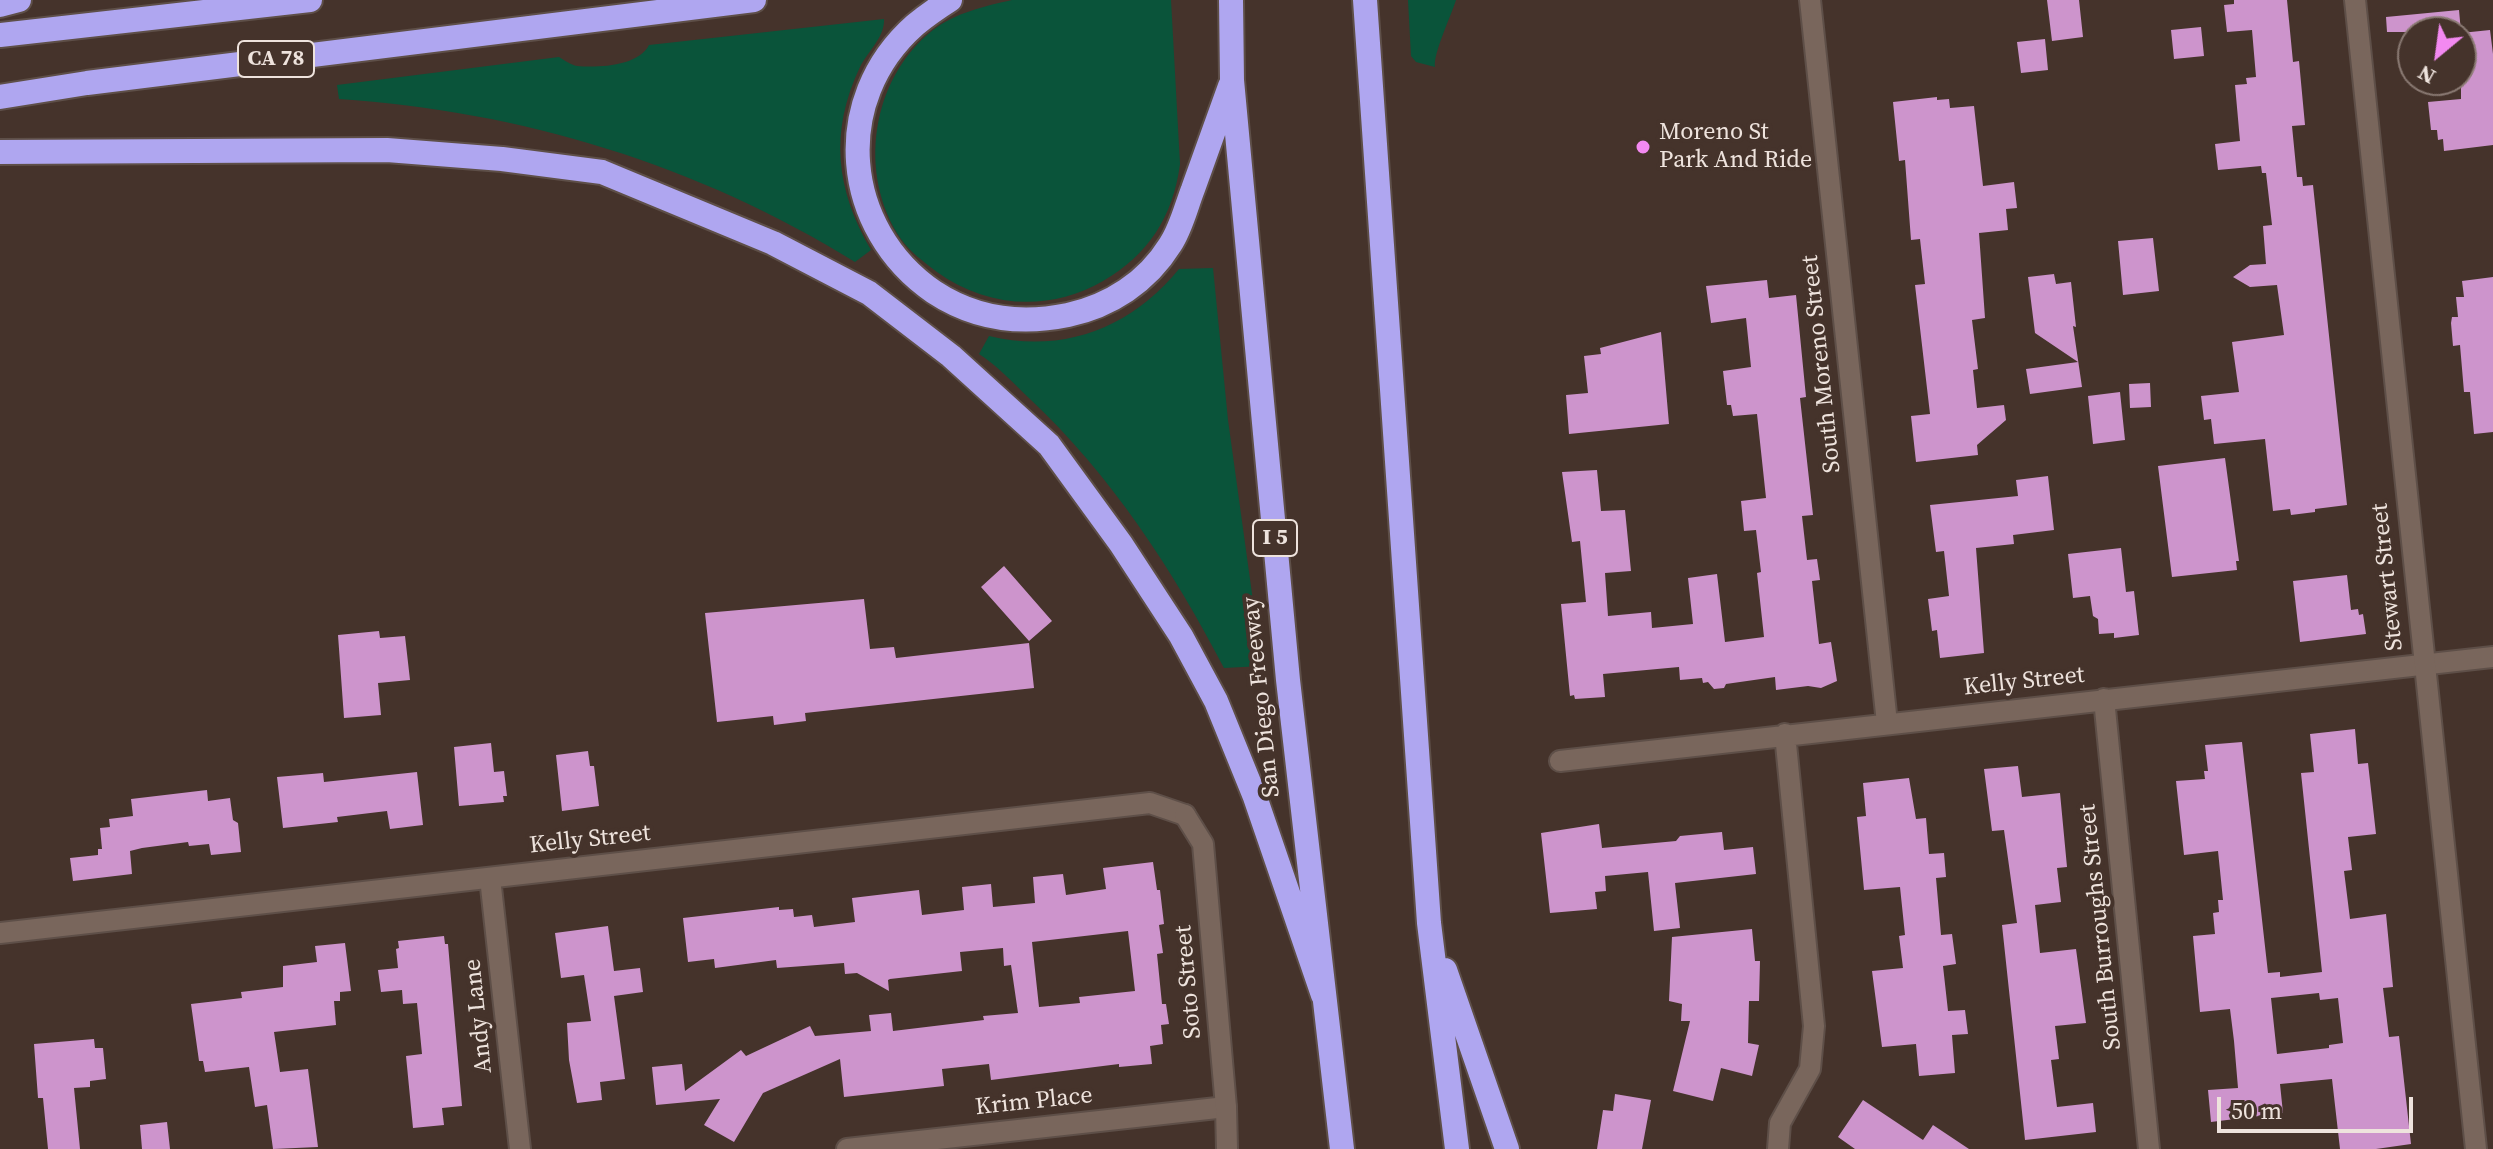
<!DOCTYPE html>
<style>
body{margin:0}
#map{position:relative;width:2493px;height:1149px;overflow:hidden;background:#45332b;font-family:"Source Serif 4",serif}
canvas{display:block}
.north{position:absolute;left:2397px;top:16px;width:80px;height:80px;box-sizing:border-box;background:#45332b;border:2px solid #897972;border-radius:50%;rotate:209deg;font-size:22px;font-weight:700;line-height:32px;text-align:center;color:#eee3dd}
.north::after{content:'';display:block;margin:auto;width:28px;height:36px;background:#f389f1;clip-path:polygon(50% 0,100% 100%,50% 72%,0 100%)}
.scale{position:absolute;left:2217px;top:1097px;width:196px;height:36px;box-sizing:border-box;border:4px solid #eee3dd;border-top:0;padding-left:10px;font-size:24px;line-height:28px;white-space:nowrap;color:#eee3dd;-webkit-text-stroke:6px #45332b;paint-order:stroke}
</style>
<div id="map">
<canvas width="2493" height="1149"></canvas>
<div class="north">N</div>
<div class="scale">50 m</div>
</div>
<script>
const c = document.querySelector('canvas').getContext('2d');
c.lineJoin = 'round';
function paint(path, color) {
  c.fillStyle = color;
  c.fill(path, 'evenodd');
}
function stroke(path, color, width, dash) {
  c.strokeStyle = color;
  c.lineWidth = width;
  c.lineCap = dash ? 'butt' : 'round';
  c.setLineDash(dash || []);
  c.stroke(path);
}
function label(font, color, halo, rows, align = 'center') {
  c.font = font + ' "Source Serif 4",serif';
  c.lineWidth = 8;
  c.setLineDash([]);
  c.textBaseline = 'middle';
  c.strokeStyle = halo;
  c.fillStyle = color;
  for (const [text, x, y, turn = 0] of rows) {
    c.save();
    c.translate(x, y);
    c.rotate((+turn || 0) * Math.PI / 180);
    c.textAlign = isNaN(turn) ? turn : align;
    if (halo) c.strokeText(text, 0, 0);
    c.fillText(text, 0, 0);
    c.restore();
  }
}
const green = new Path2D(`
 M1012,0H1171L1180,164C1173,217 1148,255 1103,281C1049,312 987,308 937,272C924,262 910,252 901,239C857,175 871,78 933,30C955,13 985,6 1012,0Z
 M1408,0H1456C1451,16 1433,54 1435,67L1416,62L1411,56Z
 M884,19C885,37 868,51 860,67C829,132 836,190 871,250L855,262C699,165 521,111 339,99L337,85L559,57C564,60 571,65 577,66C598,68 639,66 649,45Z
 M1213,268L1228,420L1262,666L1224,668C1173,570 1111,475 1030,399C1014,384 998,366 979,354L989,336C1063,354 1131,328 1179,269Z`);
const building = new Path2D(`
 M2047,0H2079L2083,37L2052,41Z
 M2234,0H2287L2293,62L2299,61L2305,125L2292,126L2297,177H2302L2303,186L2313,185L2347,505L2315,509V512L2291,515L2290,509L2273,511L2265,439L2214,444L2211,419L2204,420L2201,396L2239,392L2232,342L2284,335L2277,285L2250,287L2233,277L2250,265L2266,264L2263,226L2272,225L2266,173H2262L2261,166L2218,170L2215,144L2240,141L2235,85L2247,84L2246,78L2256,77L2252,30L2227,32L2224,5L2234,4Z
 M2459,10L2461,32H2387L2386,17Z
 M2201,27L2204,56L2174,59L2171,30Z
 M2490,30L2493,54V145L2444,151L2443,139L2438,140L2437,130H2431L2428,102L2461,99V33Z
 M2045,39L2048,70L2021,73L2017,42Z
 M1937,97V100L1949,99L1950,108L1974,106L1983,186L2014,182L2017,208L2006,209L2008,230L1979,233L1985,318L1972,320L1978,369L1973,370L1977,408L2004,405L2006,420L1977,445L1978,455L1916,462L1911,416L1930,414L1915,285L1925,284L1920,239L1911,240L1905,160L1899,161L1893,102Z
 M2153,238L2159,291L2123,295L2118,241Z
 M2054,274L2056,284L2071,282L2076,327L2073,326L2082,387L2030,394L2026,369L2078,362L2035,333L2028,277Z
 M2493,277V432L2474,434L2470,392H2464L2460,345L2453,346L2451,323L2452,317H2458L2456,297H2464L2462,281Z
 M1767,280L1769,298L1796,295L1806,397L1800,398L1813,515L1802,516L1807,560L1817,559L1820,580L1812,581L1819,644L1831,642L1837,681L1821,688L1808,686L1776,690L1775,677L1726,684L1724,688L1714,689L1708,682L1703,683L1702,678L1680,680L1679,667L1603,674L1605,697L1575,699L1574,695L1570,696L1561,604L1586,602L1580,541L1572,542L1562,472L1597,470L1601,511L1625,510L1631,571L1605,573L1608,616L1651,612L1652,628L1693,624L1688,578L1717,574L1725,642L1764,637L1757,573L1761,572L1756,530L1744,531L1741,501L1766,498L1757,414L1733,416L1731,405H1727L1723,371L1751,367L1746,318L1711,323L1706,286Z
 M1661,332L1669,424L1569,434L1566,395L1588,393L1584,356L1601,354L1600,348Z
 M2150,383L2151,407L2130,408L2129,384Z
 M2120,392L2125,440L2093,444L2088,396Z
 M2225,458L2239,561H2236L2237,570L2172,577L2158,466Z
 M2048,476L2054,530L2013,535L2014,544L1976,548L1984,653L1940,658L1937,630L1932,631L1928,599L1949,596L1944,551L1936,552L1930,505L2018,496L2016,480Z
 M2121,548L2126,592L2134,591L2139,635L2114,638V633L2099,634L2098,619L2093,616L2090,596L2073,598L2068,554Z
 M1004,566L1052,621L1029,641L981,587Z
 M2347,575L2351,610L2358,609L2359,615L2363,614L2366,634L2300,642L2293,581Z
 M864,599L870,649L894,647L896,658L1029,643L1034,688L805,713L806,721L774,725L773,716L717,722L705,613Z
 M379,631L380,638L405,636L410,680L378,683L381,715L344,718L338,635Z
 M2355,729L2358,764L2368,763L2376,834L2348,837L2352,870L2344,871L2350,919L2386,914L2393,987L2383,988L2389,1037L2399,1036L2411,1144L2376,1149H2340L2332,1079L2280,1084L2283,1113L2211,1122L2208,1090L2238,1088L2234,1041L2230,1009L2200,1012L2193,936L2215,934L2213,913L2219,912L2218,900H2223L2218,851L2184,855L2176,781L2205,779L2204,771H2208L2205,745L2242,742L2268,973L2280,972V977L2322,972L2301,773L2314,772L2310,734ZM2319,993L2320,1000L2338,998L2343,1043L2329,1045V1048L2277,1054L2271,998Z
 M491,743L494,772L504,771L507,796H503L504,802L459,806L454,747Z
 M588,751L590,766H594L599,806L562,811L556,755Z
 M2018,766L2022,797L2060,793L2067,867L2057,868L2061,902L2035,905L2040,953L2076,949L2086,1023L2055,1026L2059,1059L2051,1060L2057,1107L2093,1103L2096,1132L2025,1140L2002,925L2017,923L2004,830L1992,831L1984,769Z
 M417,772L423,825L390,829L387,811L337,817L338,822L283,828L277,777L323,773L324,782Z
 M1909,778L1916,819L1926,818L1929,854L1944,853L1946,877L1936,878L1941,935L1952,934L1956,964L1943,966L1948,1011L1965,1010L1968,1034L1952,1035L1955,1073L1919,1076L1916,1044L1882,1047L1872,971L1903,968L1899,936L1905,935L1900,887L1864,890L1857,817L1866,816L1863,783Z
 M207,790L208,801L230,798L233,820L238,823L241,852L211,855L209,844L189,846L188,842L142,848L130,851L132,874L73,881L70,858L98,855V849H102L100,828L110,827L109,819L133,816L131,799Z
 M1599,824L1602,848L1676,841L1680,836L1722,832L1724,850L1753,847L1756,874L1675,883L1680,928L1654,931L1648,872L1605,876L1606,891L1595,892L1597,909L1550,913L1541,833Z
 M1153,862L1157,890H1160L1164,924L1159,925L1163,953L1157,954L1162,1004H1166L1169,1024L1161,1025L1163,1044L1150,1046L1152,1064L1119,1067V1064L991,1080L989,1064L942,1069L944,1086L844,1097L840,1059L763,1093L734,1142L704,1125L720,1099L656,1105L652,1067L682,1064L685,1091L741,1050L746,1056L810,1026L815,1036L871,1031L869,1015L891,1013L893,1031L984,1020L983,1016L1018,1013L1011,965L1004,966L1003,948L960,952L962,971L890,979L888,980L889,991L857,973L845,974L844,963L777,968L776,960L715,968L714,959L688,962L683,918L779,907V910L793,909L794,917L812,915L814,927L855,922L852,898L919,890L922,915L964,910L962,887L991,884L993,907L1035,903L1033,877L1063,874L1066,895L1106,889L1103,868ZM1128,931L1135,991L1079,997L1080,1003L1039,1007L1032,942Z
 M608,926L614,971L640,968L643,992L614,996L625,1079L600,1082L602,1100L577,1103L569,1060L567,1023L591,1021L584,975L561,978L555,933Z
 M1752,929L1755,961H1760L1759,1001H1749L1748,1043L1759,1045L1752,1076L1721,1068L1713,1101L1673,1091L1690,1021H1681L1682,1004L1669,1001L1672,937Z
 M444,936L445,944H448L462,1106L442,1108L444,1125L413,1128L406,1056L422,1054L417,1003L403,1004L402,990L381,992L378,970L398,968L396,949L399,948L398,941Z
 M345,943L351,991L340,992V1001H334L336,1025L274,1032L280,1072L308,1069L318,1147L273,1149L267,1105L255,1107L249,1067L205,1072L203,1061H199L191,1004L242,998L241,992L283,987V966L317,962L315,946Z
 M94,1039L95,1048H103L106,1079L90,1081V1087L74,1088L80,1149H48L43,1098H38L34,1044Z
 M1615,1094L1651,1100L1642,1149H1597L1603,1110L1613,1111Z
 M1863,1100L1923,1140L1933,1125L1969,1149H1855L1838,1137Z
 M167,1122L170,1149H142L140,1125Z`);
const minor = new Path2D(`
 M1810,0L1887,723
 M2104,699L2149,1149
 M1560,761L2493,657
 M490,878L520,1149
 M0,933L1150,803L1185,815
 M847,1149L1226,1107
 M1778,1149L1780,1123L1810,1069L1814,1026L1785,734`);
const tertiary = new Path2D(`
 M2355,0L2476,1149
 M1185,815L1203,844L1226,1107L1227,1149`);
const motorway = new Path2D(`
 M950,0C939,7 926,16 915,25C830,100 842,229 934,292C975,319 1020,325 1068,315C1110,306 1147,282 1170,245C1181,229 1186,207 1193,189C1205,155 1218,120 1230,86
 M1231,0L1232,80L1288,680L1342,1149
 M1365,0L1429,923L1457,1149
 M0,5L19,0
 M0,35L310,0
 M0,97L87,83L754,0
 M0,152L387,150L502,159L602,172L773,243L869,293L951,356L1049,445L1121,544L1181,636L1216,701L1255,797L1323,995
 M1445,970L1507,1149`);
const markers = [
 [1643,147,8,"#f389f1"]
];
const shields = [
 [276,59,76],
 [1275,538,44]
];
const shieldNames = [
 ["CA 78",276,59],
 ["I 5",1275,538]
];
const poiNames = [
 ["Moreno St",1659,133],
 ["Park And Ride",1659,161]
];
const streetNames = [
 ["South Moreno Street",1822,364,-96],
 ["Stewart Street",2388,577,-96],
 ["Kelly Street",2024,682,-6],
 ["San Diego Freeway",1262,697,-96],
 ["Kelly Street",590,840,-6],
 ["South Burroughs Street",2101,927,-96],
 ["Soto Street",1189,982,-95],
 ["Andy Lane",479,1016,-96],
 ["Krim Place",1034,1102,-6]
];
paint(green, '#0a543a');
paint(building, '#cd94cc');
stroke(minor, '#5e4f48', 24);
stroke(tertiary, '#5e4f48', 24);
stroke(motorway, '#5e4f48', 28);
stroke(minor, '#79665c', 20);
stroke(tertiary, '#79665c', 20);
stroke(motorway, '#afa6f0', 24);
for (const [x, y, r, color] of markers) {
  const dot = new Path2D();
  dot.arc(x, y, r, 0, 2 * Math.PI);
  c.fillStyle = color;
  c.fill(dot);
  stroke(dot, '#45332b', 3);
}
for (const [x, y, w] of shields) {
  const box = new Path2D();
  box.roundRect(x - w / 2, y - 18, w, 36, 6);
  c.fillStyle = '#45332b';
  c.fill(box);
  stroke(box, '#eee3dd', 2);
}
label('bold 22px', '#eee3dd', null, shieldNames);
label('24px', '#eee3dd', '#45332b', poiNames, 'left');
label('24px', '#eee3dd', '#45332b', streetNames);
</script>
